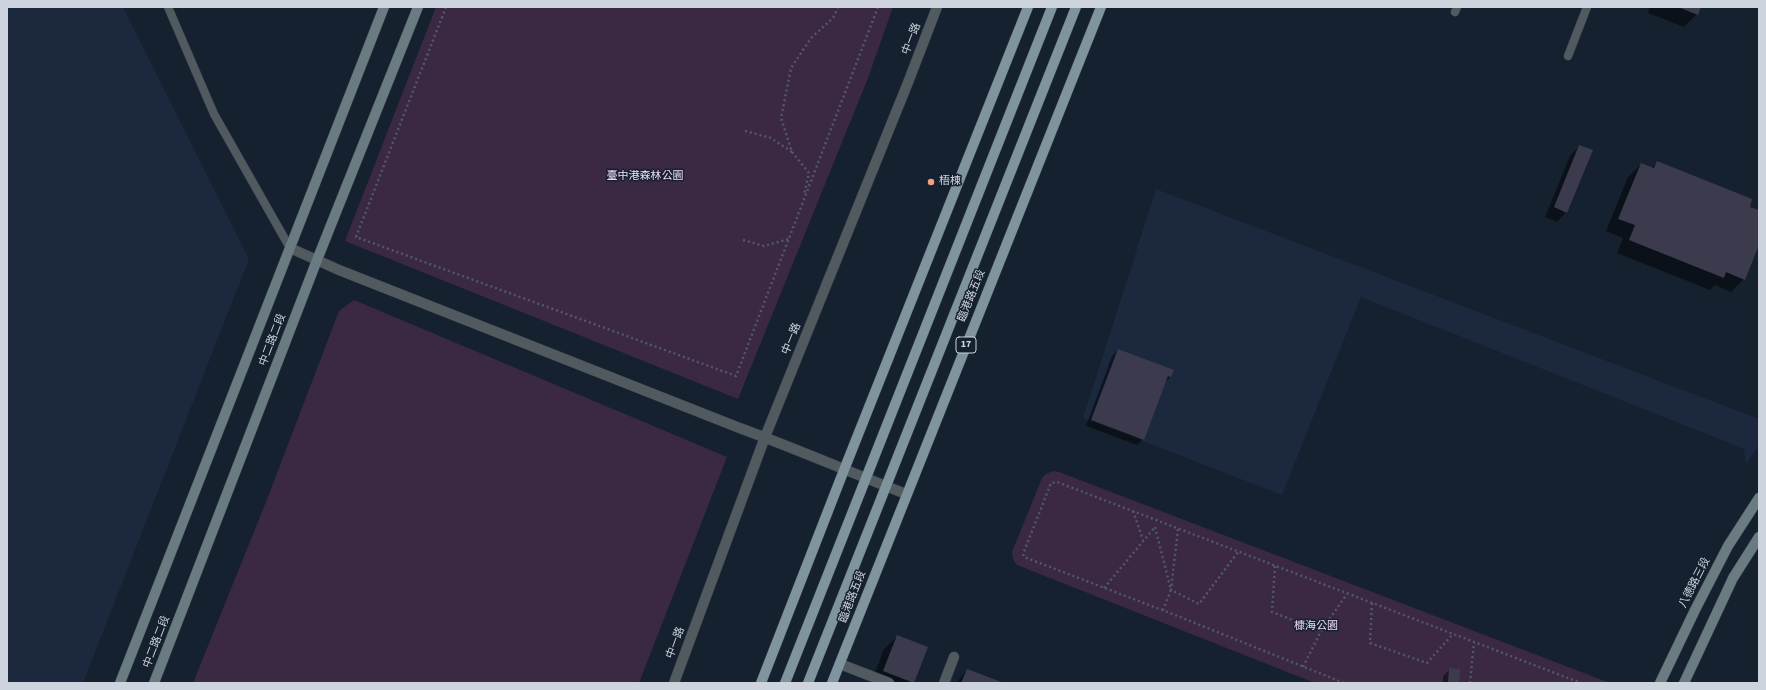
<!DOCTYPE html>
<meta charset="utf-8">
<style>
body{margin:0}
#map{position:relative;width:1766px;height:690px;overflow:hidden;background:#162130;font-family:"Source Sans 3",sans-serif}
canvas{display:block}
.frame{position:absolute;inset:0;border:8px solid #cdd4de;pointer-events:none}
</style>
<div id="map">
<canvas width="1766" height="690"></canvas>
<div class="frame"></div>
</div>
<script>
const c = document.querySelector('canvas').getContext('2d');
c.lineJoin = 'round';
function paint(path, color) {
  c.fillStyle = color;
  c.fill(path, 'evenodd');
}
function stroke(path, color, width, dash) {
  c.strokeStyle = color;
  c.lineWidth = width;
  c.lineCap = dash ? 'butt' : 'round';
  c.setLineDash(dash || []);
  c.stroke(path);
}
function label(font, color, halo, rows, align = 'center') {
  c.font = font + ' "Source Sans 3","Noto Sans TC",sans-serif';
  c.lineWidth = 3;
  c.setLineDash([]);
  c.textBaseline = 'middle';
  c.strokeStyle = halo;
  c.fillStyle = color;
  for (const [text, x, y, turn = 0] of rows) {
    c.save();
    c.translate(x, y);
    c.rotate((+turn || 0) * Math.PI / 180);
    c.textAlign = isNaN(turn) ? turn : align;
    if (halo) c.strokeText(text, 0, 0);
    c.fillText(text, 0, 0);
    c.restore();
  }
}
const built = new Path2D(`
 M7,7H123L249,259L83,683H7Z
 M1156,189L1759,419V446L1746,464L1744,449L1361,297L1282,495L1083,418Z`);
const green = new Path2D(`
 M436,7H893L868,78L738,399L345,241Z
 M354,300L727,457L639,683H193L266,502L339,311Z
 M1053,471L1059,472L1610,683H1315L1017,565L1013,559L1012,552L1042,478L1046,474Z`);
const shadow = new Path2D(`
 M1650,7H1700L1697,14L1684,27L1648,13Z
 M1579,146L1566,212L1557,222L1545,217L1570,156Z
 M1658,162L1759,211V242L1744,279L1731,292L1715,285L1710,290L1617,253L1623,238L1606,231L1628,177L1641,164L1652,168Z
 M1118,350L1170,377L1165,383L1143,439L1137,445L1086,426L1112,356Z
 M897,637L913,682L871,683L884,649Z
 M1450,669L1458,683H1443V676Z
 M967,670L1000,683H956Z`);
const building = new Path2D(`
 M1678,7H1701L1698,15Z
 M1579,145L1593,150L1567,213L1554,207Z
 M1657,161L1752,199L1750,207L1759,210V245L1745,280L1726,272L1724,278L1629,240L1635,225L1618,219L1641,163L1654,168Z
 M1118,349L1174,370L1171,377L1168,376L1144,440L1091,420Z
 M897,635L928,647L914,683L883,671Z
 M1449,668L1460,669L1459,683H1448Z
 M967,669L975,672L1004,683H961Z`);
const path = new Path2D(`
 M446,7L356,237L736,376L878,7
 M745,131L771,138L792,152L781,118L791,68L811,38L833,18L838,7
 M792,152L809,173L804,195
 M743,240L764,246L789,239
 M1133,511L1143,540
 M1155,527L1171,590L1163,610
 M1178,529L1171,590L1199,604L1238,552
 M1275,566L1272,612L1321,631
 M1104,588L1155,527
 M1372,603L1370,643L1427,663L1453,634
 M1303,667L1321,631L1347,594
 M1344,683L1175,615L1024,557L1023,554L1051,483L1057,482L1581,683
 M1470,683L1474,642`);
const lane = new Path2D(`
 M168,7L214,114L290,248
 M1455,12L1457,7
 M1568,56L1587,7`);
const street = new Path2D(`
 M290,248L339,270L737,427C794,448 850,472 906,494
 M840,664L889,683
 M674,683L765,437L909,80L937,7
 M944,683L954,657`);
const secondary = new Path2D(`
 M120,683L384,7
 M154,683L317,260L418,7
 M1660,683L1695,610L1728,546L1759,498
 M1684,683L1733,578L1759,537`);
const primary = new Path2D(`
 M761,683L844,470L1028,7
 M785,683L1052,7
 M808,683L1076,7
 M832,683L1101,7`);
const markers = [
 [931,182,4,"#f2a07f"]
];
const shields = [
 [966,345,20]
];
const shieldNames = [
 ["17",966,345]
];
const streetNames = [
 ["中一路",912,39,-69],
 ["臨港路五段",972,296,-68],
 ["中一路",792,339,-68],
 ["中二路二段",273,340,-69],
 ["八德路三段",1695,583,-63],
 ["臨港路五段",853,597,-69],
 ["中二路二段",157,642,-69],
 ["中一路",676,643,-70]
];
const parkNames = [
 ["臺中港森林公園",645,177],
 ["槺海公園",1316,627]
];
const poiNames = [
 ["梧棟",939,182]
];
paint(built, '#1b283d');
paint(green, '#3b2843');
paint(shadow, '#0007');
paint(building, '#3c3b4e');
stroke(lane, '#333e4c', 9);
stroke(street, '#333e4c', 11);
stroke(secondary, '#333e4c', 11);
stroke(primary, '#333e4c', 11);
stroke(path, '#505967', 2.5, [2, 3]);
stroke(lane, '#505a5f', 8);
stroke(street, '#505a5f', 10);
stroke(secondary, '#6b7b82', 10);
stroke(primary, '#80949e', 10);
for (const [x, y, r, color] of markers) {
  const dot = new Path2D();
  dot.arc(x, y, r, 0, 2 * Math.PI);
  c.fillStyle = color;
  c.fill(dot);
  stroke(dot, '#162130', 1.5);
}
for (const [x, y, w] of shields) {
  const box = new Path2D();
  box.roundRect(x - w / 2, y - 8, w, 16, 3);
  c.fillStyle = '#162130';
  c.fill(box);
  stroke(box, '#cdd4de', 1);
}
label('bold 10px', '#cdd4de', null, shieldNames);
label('11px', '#cdd4de', '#162130', streetNames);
label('11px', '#f0d9fa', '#162130', parkNames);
label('11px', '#cdd4de', '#162130', poiNames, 'left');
</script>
